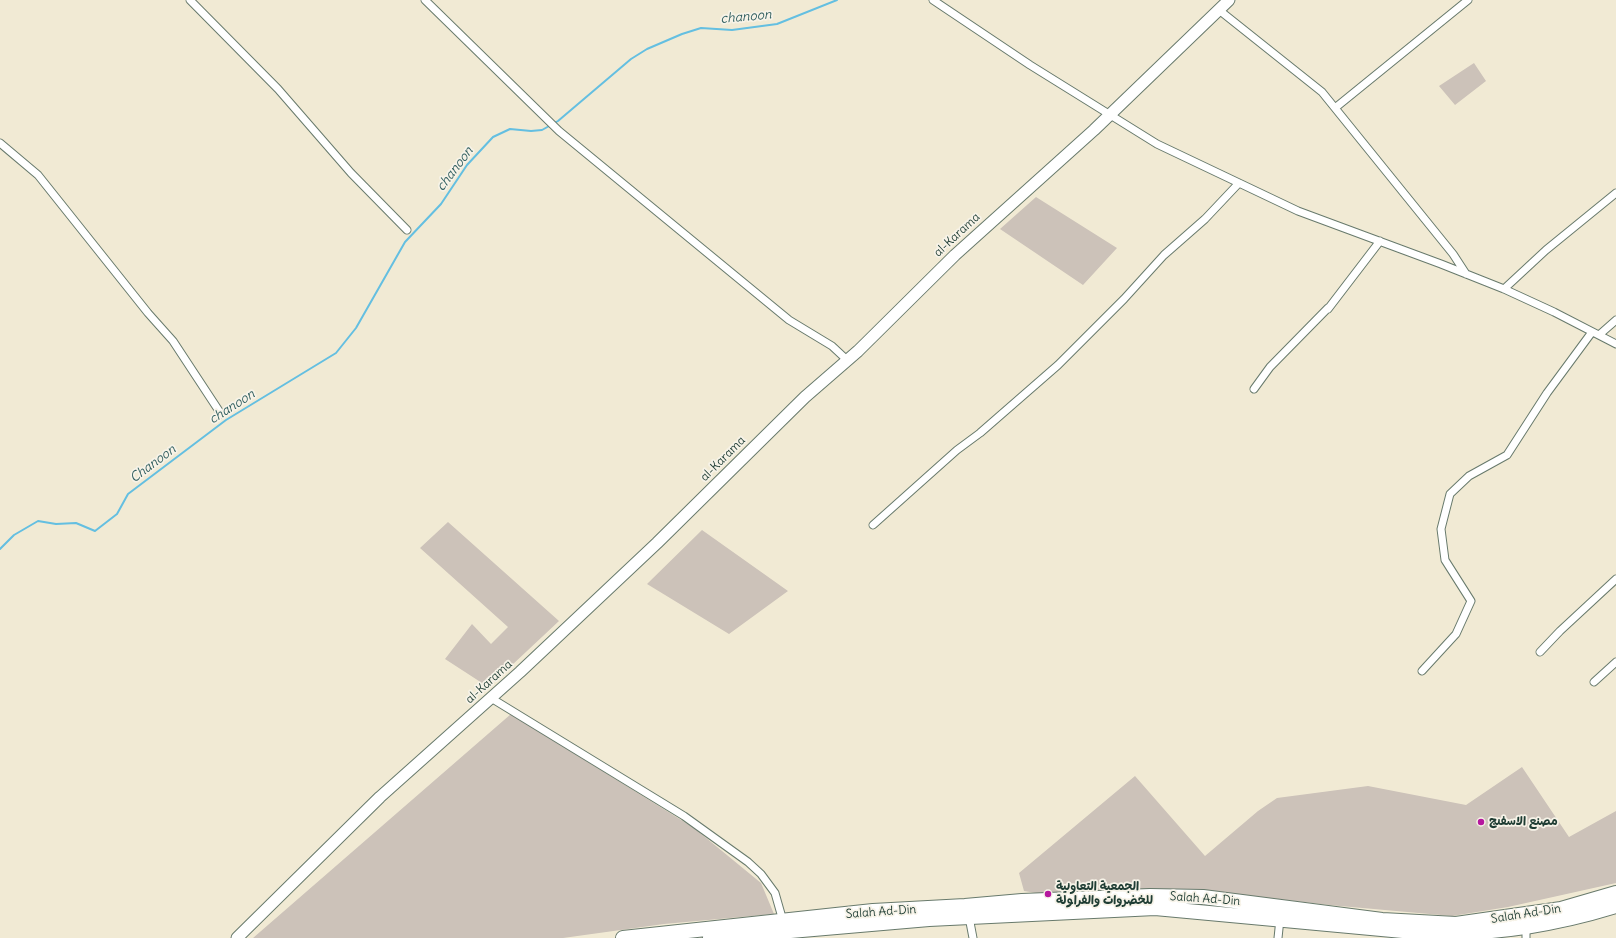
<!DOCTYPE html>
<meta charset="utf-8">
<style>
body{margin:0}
canvas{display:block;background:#f1ead4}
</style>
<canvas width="1616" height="938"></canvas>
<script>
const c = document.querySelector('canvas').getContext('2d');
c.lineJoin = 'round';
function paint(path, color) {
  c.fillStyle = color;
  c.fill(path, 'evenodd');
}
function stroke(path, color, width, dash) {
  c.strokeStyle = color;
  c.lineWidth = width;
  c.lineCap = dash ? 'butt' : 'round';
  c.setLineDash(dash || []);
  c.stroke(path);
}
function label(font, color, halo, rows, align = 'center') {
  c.font = font + ' Delius,"Playpen Sans Arabic",sans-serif';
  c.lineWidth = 3.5;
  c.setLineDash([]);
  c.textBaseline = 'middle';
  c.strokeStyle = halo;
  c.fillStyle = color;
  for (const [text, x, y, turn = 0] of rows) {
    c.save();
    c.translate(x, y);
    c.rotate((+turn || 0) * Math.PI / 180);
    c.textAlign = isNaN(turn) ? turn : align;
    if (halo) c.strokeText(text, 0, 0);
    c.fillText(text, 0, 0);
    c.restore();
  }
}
const industrial = new Path2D(`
 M1474,63L1486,81L1455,105L1439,86Z
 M1036,197L1117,248L1083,285L1000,229Z
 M448,522L559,621L495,681L482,683L445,659L472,624L491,644L508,627L420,548Z
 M702,530L788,591L729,634L647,584Z
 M511,714L694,828L761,883L774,914L664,924L563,938H253Z
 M1522,767L1569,837L1616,811V883L1508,907L1452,916L1329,905L1202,890L1042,894L1024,891L1019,873L1135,776L1205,856L1258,811L1277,798L1368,786L1466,805Z`);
const stream = new Path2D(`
 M0,549L14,535L38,521L56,524L76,523L95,531L117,514L128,494L226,420L336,353L356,328L405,242L441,204L467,165L493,137L510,129L531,131L542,130L558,121L631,59L647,49L682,34L701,28L732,30L777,24L837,0`);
const street = new Path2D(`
 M190,0L278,89L351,173L407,230
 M425,0L559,131L789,320L832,346L847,360
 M933,0L1030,65L1157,144L1298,211L1441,264L1504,289L1554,312L1616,344
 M1219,10L1322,92L1453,254L1466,274
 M1335,108L1468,0
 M0,143L38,175L148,313L173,341L221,414
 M1504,289L1546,250L1616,193
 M1328,309L1380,241
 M1599,335L1616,320
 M1254,389L1270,367L1328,308
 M873,525L957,450L980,433L1058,365L1124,299L1164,255L1205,219L1239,183
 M1540,652L1560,631L1616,579
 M1422,671L1456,634L1471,601L1445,560L1441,529L1450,494L1469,476L1507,455L1547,393L1592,332
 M1594,682L1616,662
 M491,698L684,816L748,862L761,874L775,893L783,921
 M969,917L973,938
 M1526,928V938
 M1278,938L1280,919`);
const secondary = new Path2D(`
 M237,938L380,797L520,672L657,543L805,397L858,351L955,255L1094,130L1229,0`);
const highway = new Path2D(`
 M623,938L873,911L965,906L1022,901L1150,896L1203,897L1382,920L1456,924L1561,909L1616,893
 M710,938L929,919L1155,908L1435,934C1499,933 1555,925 1616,906`);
const markers = [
 [1481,822,4,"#b5179e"],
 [1048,894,4,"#b5179e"]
];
const streetNames = [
 ["al-Karama",957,235,-43],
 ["al-Karama",723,459,-45],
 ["al-Karama",489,682,-42],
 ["Salah Ad-Din",1205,899,4],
 ["Salah Ad-Din",881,912,-4],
 ["Salah Ad-Din",1526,914,-9]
];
const poiNames = [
 ["مصنع الاسفنج",1489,822],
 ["الجمعية التعاونية",1056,887],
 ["للخضروات والفراولة",1056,901]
];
const waterNames = [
 ["chanoon",746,17,-5],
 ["chanoon",455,169,-53],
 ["chanoon",232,407,-33],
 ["Chanoon",153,464,-37]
];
paint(industrial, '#ccc2b9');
stroke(stream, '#64bfe1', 2);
stroke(street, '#687a6c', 9);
stroke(secondary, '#687a6c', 13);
stroke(highway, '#687a6c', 16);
stroke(street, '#fff', 7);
stroke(secondary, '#fff', 11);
stroke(highway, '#fff', 14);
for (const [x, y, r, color] of markers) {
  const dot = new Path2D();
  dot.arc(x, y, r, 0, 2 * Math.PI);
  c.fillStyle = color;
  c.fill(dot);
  stroke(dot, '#f7f3e8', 1.5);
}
label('12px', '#1f3d34', '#f7f3e8', streetNames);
label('bold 12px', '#1f3d34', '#f7f3e8', poiNames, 'left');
label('italic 13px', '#305e5f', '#f7f3e8', waterNames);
</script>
